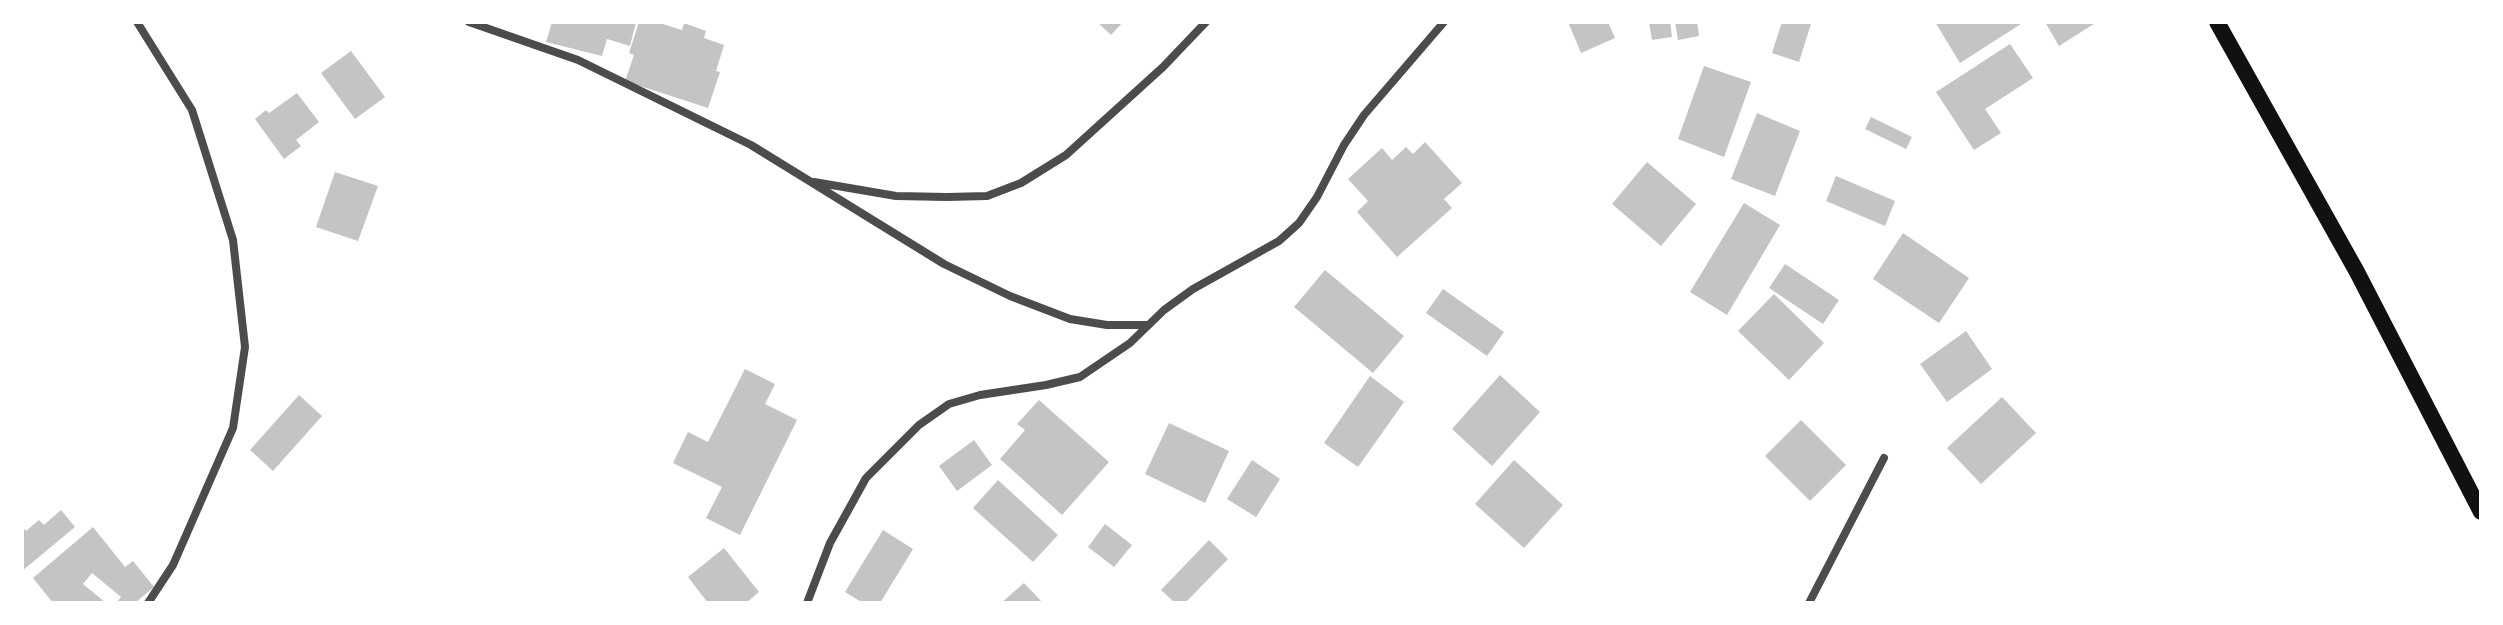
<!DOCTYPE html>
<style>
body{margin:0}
#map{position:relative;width:2503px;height:625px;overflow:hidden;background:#fff;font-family:Georgia,serif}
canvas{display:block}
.frame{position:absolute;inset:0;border:24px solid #fff;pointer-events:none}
</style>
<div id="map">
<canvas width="2503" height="625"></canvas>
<div class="frame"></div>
</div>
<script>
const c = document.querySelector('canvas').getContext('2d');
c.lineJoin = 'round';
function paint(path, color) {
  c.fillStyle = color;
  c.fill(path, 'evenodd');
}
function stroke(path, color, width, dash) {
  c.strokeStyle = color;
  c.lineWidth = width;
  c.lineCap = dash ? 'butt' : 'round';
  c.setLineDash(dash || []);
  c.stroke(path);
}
const building = new Path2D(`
 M552,22H636L630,46L607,39L602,56L546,42Z
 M639,22H656L682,30L684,23L706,31L704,38L724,45L716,71L720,72L708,108L625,81L634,55L629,53Z
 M1097,22H1123L1111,35Z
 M1568,22H1608L1615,38L1581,53Z
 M1649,22H1670L1672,37L1652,40Z
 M1675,22H1697L1699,36L1678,40Z
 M1782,22L1811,24L1799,62L1772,53Z
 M1935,22H2024L1960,63Z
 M2045,22H2097L2059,46Z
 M2010,44L2033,78L1985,109L2001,133L1974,150L1936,92Z
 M351,51L385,97L355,119L321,73Z
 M1704,66L1751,82L1724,157L1678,139Z
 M297,93L319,122L296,140L301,146L284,159L255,119L266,110L269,113Z
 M1757,113L1800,131L1775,196L1731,179Z
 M1871,117L1912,137L1906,149L1865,129Z
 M1425,142L1462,183L1444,199L1452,208L1397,257L1357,212L1368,201L1348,179L1382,148L1392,160L1406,147L1413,154Z
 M1647,162L1696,204L1661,246L1612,204Z
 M335,172L378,186L358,241L316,227Z
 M1836,176L1895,201L1885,226L1826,201Z
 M1744,203L1780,225L1727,315L1690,292Z
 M1903,233L1969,278L1939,323L1873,279Z
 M1785,264L1839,300L1823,324L1769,288Z
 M1325,270L1404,336L1373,373L1294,307Z
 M1443,289L1504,332L1487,356L1426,313Z
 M1774,294L1824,343L1789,380L1738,331Z
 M1966,331L1992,369L1947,402L1920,364Z
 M745,369L775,384L765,404L797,420L740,535L706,518L722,487L673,463L688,432L708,442Z
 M1500,375L1540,412L1492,466L1452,429Z
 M1370,376L1404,402L1358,467L1324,443Z
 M299,395L322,416L273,471L250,450Z
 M2002,397L2036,433L1981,484L1947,448Z
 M1039,400L1109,462L1062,515L1000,459L1025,430L1017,424Z
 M1801,420L1846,465L1810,501L1765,456Z
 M1169,423L1229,451L1205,503L1145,474Z
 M974,440L992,465L957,491L939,466Z
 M1252,460L1280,479L1256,517L1227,499Z
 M1514,460L1563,505L1524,548L1475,504Z
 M998,480L1058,535L1033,562L973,508Z
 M61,510L75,527L22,571V526L26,531L39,520L44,525Z
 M1105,524L1132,545L1114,567L1088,547Z
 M93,527L125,567L133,561L154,587L135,603H116L121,597L92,573L83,584L106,603H53L33,578Z
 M883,530L913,549L880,603H863L845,592Z
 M1209,540L1228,559L1185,603H1175L1161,590Z
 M724,548L759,592L746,603H708L688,577Z
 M1024,583L1043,603H1001Z`);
const minor = new Path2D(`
 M137,22L192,110L233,240L245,347L233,428L173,565L148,603
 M469,22L578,60L751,145L944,264L1010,296L1070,319L1107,325H1148
 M814,182L896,196L947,197L987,196L1021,183L1066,155L1163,67L1206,22
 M807,603L830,543L866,478L919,425L949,404L980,395L1046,385L1080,377L1130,343L1164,310L1193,289L1279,241L1299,223L1317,197L1344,145L1364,115L1444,22
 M1809,603L1884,458`);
const secondary = new Path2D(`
 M2217,22L2357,272L2481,512`);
paint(building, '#c4c4c4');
stroke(minor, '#4c4c4c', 8);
stroke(secondary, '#111', 16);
</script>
